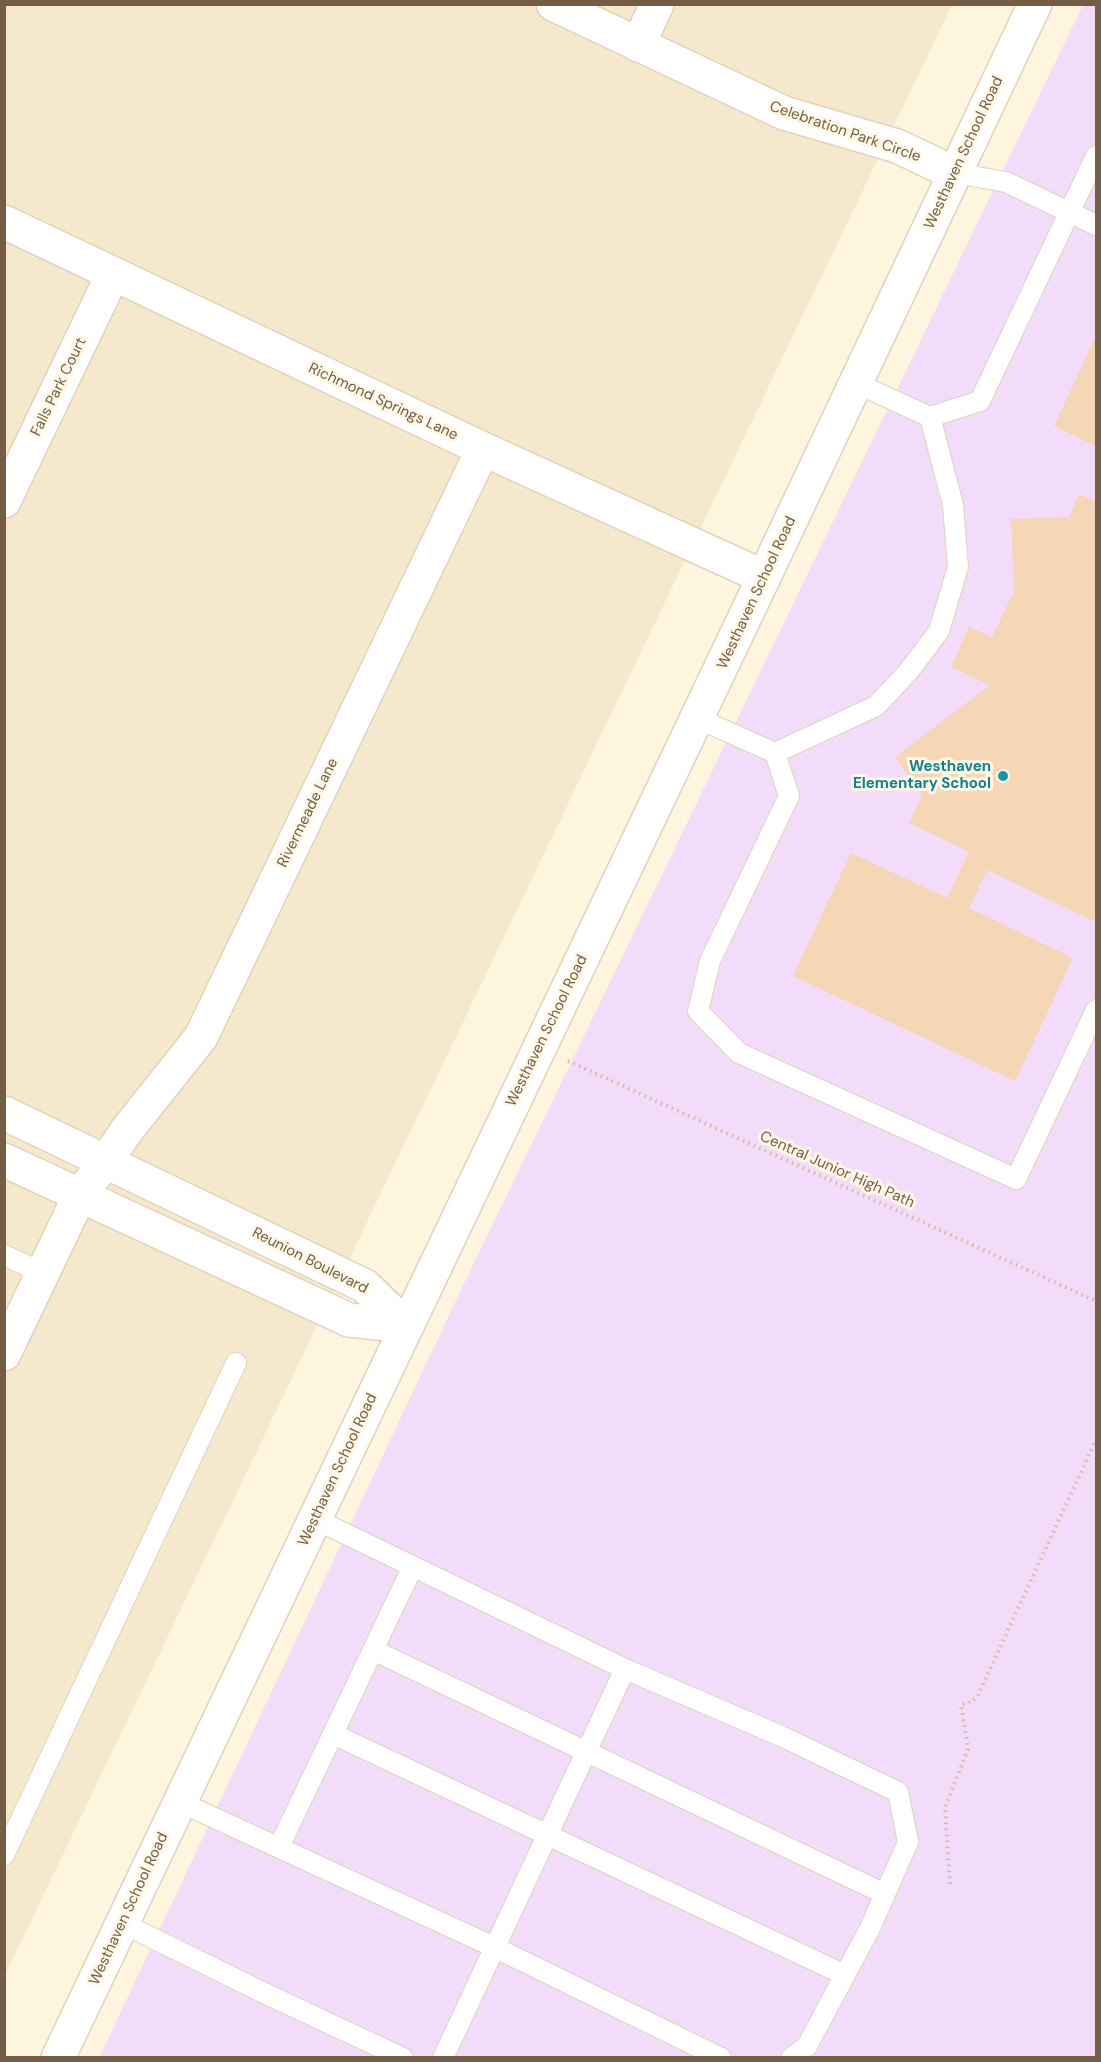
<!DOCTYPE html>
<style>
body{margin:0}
#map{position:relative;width:1101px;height:2062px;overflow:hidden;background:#fef5df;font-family:"DM Sans",sans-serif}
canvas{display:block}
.frame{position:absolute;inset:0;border:6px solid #755c45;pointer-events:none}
</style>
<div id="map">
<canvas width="1101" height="2062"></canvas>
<div class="frame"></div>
</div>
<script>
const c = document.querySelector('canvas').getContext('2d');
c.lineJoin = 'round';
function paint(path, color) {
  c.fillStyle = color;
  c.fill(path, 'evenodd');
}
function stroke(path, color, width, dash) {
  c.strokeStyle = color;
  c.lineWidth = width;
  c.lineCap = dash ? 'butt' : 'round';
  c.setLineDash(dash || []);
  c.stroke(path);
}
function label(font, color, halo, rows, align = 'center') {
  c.font = font + ' "DM Sans",sans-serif';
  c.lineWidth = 6;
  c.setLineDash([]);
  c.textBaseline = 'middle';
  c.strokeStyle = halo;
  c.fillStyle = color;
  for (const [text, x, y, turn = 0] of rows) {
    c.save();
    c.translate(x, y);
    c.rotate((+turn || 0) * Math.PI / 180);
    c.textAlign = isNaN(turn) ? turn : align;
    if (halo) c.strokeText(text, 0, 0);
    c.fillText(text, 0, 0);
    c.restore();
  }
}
const residential = new Path2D(`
 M5,5H952L5,1975Z`);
const education = new Path2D(`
 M1083,5H1096V2057L99,2058L458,1296Z`);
const building = new Path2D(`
 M1096,336V446L1054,426Z
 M1079,494L1096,502V916L1094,921L987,870L969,908L1073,958L1015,1081L793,976L851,853L947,898L969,852L909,823L922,795L895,757L990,685L951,667L969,627L992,637L1014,591L1011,519L1069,517Z`);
const path = new Path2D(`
 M568,1061L1096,1301
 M950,1884L945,1808L968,1749L961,1705L972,1702L978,1695L1096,1440`);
const lane = new Path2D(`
 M954,173L1006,182L1096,225
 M856,383L930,417L980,401L1096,156
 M697,718L775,753L789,796L710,961L698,1011L739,1053L1016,1179L1096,1010
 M775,753L876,706L908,672L939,631L958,567L953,505L930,417
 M4,1255L43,1273
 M315,1519L625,1669L443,2058
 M373,1650L885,1894
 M625,1669L781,1736L898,1792L908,1842L870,1928L807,2046L791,2058
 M333,1734L845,1975
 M180,1802L494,1947L721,2058
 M279,1847L413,1566
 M4,1855L236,1363
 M122,1923L262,1992L403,2058`);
const street = new Path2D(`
 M553,4L784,113L897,146L954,173
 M638,45L657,4
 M4,222L483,449L764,577
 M4,501L113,274
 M4,1113L365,1286L406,1326
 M4,1160L349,1320L406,1326
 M4,1354L80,1195L106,1161L127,1130L201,1037L483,449
 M58,2058L764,577L1035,4`);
const markers = [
 [1003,776,6,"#0f9aa8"]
];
const streetNames = [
 ["Celebration Park Circle",845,132,19],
 ["Westhaven School Road",964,153,-65],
 ["Falls Park Court",59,387,-64],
 ["Richmond Springs Lane",383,402,25],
 ["Westhaven School Road",757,593,-65],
 ["Rivermeade Lane",308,813,-64],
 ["Westhaven School Road",547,1031,-64],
 ["Central Junior High Path",837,1170,24],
 ["Reunion Boulevard",310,1261,27],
 ["Westhaven School Road",338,1470,-65],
 ["Westhaven School Road",129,1909,-65]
];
const cultureNames = [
 ["Westhaven",991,767],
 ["Elementary School",991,784]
];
paint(residential, '#f6e8cd');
paint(education, '#f2dcf9');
paint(building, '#f5d6b5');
stroke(lane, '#e2d2ba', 22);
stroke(street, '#e2d2ba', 36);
stroke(path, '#d9b998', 4, [1.5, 4.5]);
stroke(lane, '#fff', 20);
stroke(street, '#fff', 33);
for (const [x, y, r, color] of markers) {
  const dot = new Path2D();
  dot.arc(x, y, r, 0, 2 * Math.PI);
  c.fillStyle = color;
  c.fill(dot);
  stroke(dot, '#fff8e6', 2);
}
label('15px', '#755c45', '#fff8e6', streetNames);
label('bold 15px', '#0d838f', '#fff8e6', cultureNames, 'right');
</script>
